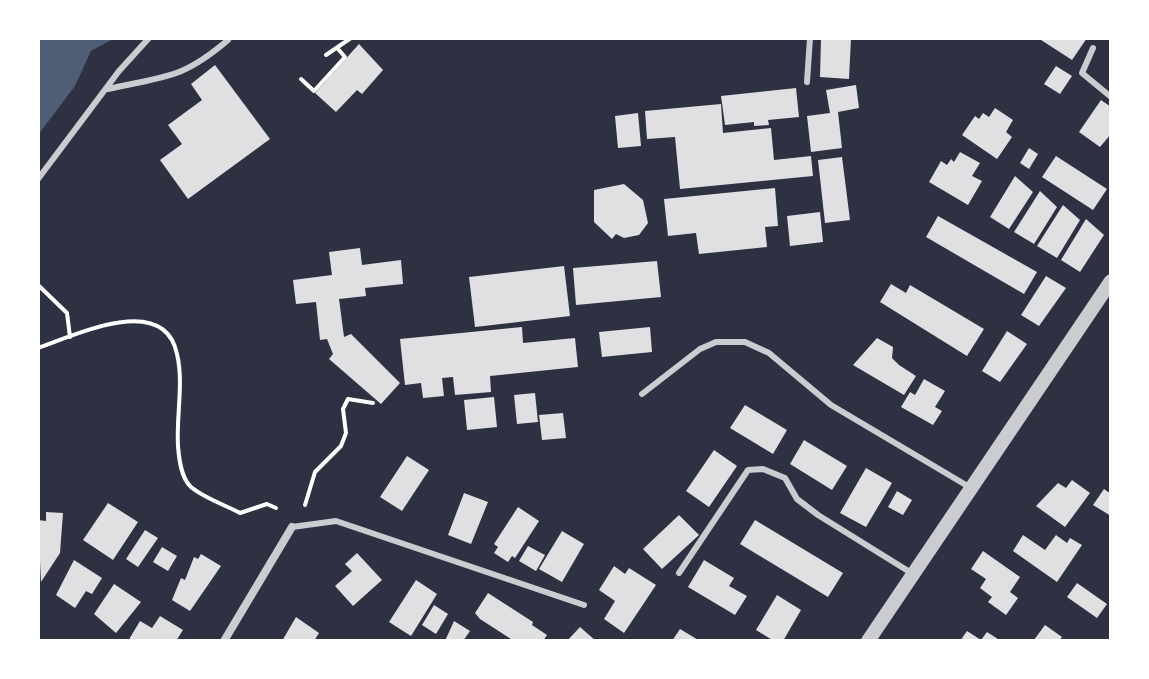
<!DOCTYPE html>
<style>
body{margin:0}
#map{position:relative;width:1149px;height:679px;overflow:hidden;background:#2d3142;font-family:"Asap Condensed",sans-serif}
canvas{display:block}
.frame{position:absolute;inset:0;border:40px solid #fff;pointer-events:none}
</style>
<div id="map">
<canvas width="1149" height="679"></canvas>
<div class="frame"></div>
</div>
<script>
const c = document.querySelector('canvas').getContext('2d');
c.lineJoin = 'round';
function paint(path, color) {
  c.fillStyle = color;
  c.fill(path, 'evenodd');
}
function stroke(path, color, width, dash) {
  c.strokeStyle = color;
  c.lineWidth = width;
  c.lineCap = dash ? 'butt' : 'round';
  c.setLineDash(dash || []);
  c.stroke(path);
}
const water = new Path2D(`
 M38,38H115L91,51L75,86L38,135Z`);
const building = new Path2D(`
 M821,38H851L849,79L820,77Z
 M1038,38H1087L1072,60Z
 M359,44L383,70L362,94L357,90L336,112L315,93Z
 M215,65L270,139L188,199L160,160L182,144L168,125L202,100L191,84Z
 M1056,66L1072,76L1060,94L1044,84Z
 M856,85L859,108L838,112L842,148L811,152L807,116L830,113L826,90Z
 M796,88L799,117L768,120L769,125L754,126V122L725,125L721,96Z
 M1101,100L1111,107V134L1100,147L1079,132Z
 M721,104L723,133L771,128L774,160L811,156L813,176L680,189L675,137L647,139L645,111Z
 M995,108L1013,120L1006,132L1012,137L997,159L962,135L975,116L979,119L983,113L989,117Z
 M638,113L641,146L618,148L615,116Z
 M1029,148L1038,154L1029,169L1020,163Z
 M960,152L980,163L972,176L982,181L968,205L929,182L941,161L947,165L951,159L954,162Z
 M1056,156L1107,189L1093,210L1042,177Z
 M842,157L850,220L825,223L818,160Z
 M1015,176L1033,192L1009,229L990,217Z
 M624,184L643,200L648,223L639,235L624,238L616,234L612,239L594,222V190Z
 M775,188L778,226L765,227L767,247L699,254L696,233L668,236L664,199Z
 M1040,191L1057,207L1034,244L1014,232Z
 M1063,205L1080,220L1057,258L1037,246Z
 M820,212L823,242L790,246L787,216Z
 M938,216L1037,272L1024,294L926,237Z
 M1086,219L1104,235L1080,272L1061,260Z
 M360,248L362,265L401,260L403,284L365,288L366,296L339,299L344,337L351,334L400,383L381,404L329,359L333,354L327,339L320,340L316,302L296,304L293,280L332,275L329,252Z
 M657,261L661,297L576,305L573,268Z
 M564,266L570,316L475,327L469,277Z
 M1046,276L1066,288L1039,326L1021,315Z
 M891,284L906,293L910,285L984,329L967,356L880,302Z
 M522,327L523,343L575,338L578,367L490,376L491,392L455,395L453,377L442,378L444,396L423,398L421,383L405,385L400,339Z
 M650,327L652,352L602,357L599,332Z
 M1007,331L1027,344L1000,382L982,371Z
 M877,338L893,347L892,358L899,365L916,376L904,395L853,365Z
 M924,379L945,391L935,407L942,411L933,425L901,407L910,392L915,395Z
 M535,393L538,422L517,424L514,395Z
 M494,397L497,427L467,430L464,400Z
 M745,405L787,430L773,454L730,428Z
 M563,413L566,438L542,440L539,415Z
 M804,440L847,466L832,490L790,464Z
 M714,450L737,466L709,507L686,491Z
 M407,456L429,470L402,511L380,497Z
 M866,468L892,483L866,527L840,513Z
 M1072,480L1090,493L1065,527L1036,506L1058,483L1066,488Z
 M1104,489L1111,494V516L1093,505Z
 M897,491L912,500L903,515L888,507Z
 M464,493L488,502L471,544L448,535Z
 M108,503L138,522L113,560L83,540Z
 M518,507L539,521L515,558L512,556L508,562L494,553L498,547L494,544Z
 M46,512L63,513L60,553L41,582L38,520L46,521Z
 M679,515L699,535L662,569L643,549Z
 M755,520L843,573L828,597L740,544Z
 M145,530L158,538L138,567L126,559Z
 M562,531L584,544L562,582L539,569Z
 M1023,535L1045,550L1056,535L1067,543L1070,538L1082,545L1057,582L1013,551Z
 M528,546L545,555L536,571L519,561Z
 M162,547L177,556L168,571L153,562Z
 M983,551L1020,577L1010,592L1018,598L1006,615L988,602L992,597L980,588L986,579L971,569Z
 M357,553L382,580L353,606L335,586L352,571L345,564Z
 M201,554L221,566L190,611L172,600L181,578L185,580L194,557L198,559Z
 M74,560L102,578L92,594L86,591L75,608L56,595Z
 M704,560L734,578L729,586L747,596L735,615L688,587Z
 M614,566L625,574L629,568L656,585L624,633L604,619L615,601L599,590Z
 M416,580L437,594L411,636L389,622Z
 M1077,583L1107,604L1097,618L1067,597Z
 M114,584L141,602L116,633L94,614Z
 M488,593L533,622L532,625L547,635L543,641H514L480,619L475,613Z
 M777,595L801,610L783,641H774L756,630Z
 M434,605L448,614L436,634L422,625Z
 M160,616L183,630L176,641H128L140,621L152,628Z
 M296,617L319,633L314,641H282Z
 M454,621L470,631L463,641H445Z
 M1045,625L1062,637L1059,641L1034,640Z
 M580,627L596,641H567Z
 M680,629L700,641H672Z
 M967,631L981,640L987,632L1001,641H960Z`);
const path = new Path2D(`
 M326,55L351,38
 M301,79L314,91L345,57L338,49
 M38,285L67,313L70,337
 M38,348C76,335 164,292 177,354C184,383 176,417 178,446C179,459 181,478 191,487C204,498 225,505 240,513L267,504L276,508
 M305,505L315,472L341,446L346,433L343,409L348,399L373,403`);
const service = new Path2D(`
 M1093,48L1082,73L1111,97
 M807,82L810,38
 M108,89C165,76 181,80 228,40L226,38
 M38,179L119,71L149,38
 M642,394L700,349L716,342H745L769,353L831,405L971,488
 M292,527L336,521L584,605
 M679,573L748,470L763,469L785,478L797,499L818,515L913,574`);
const minor = new Path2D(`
 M224,641L292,527`);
const tertiary = new Path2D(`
 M868,641L1111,281`);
paint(water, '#4f5d75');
paint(building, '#e0e0e3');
stroke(path, '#fff', 4);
stroke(service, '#caccd0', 6);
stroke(minor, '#caccd0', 8);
stroke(tertiary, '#caccd0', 14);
</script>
